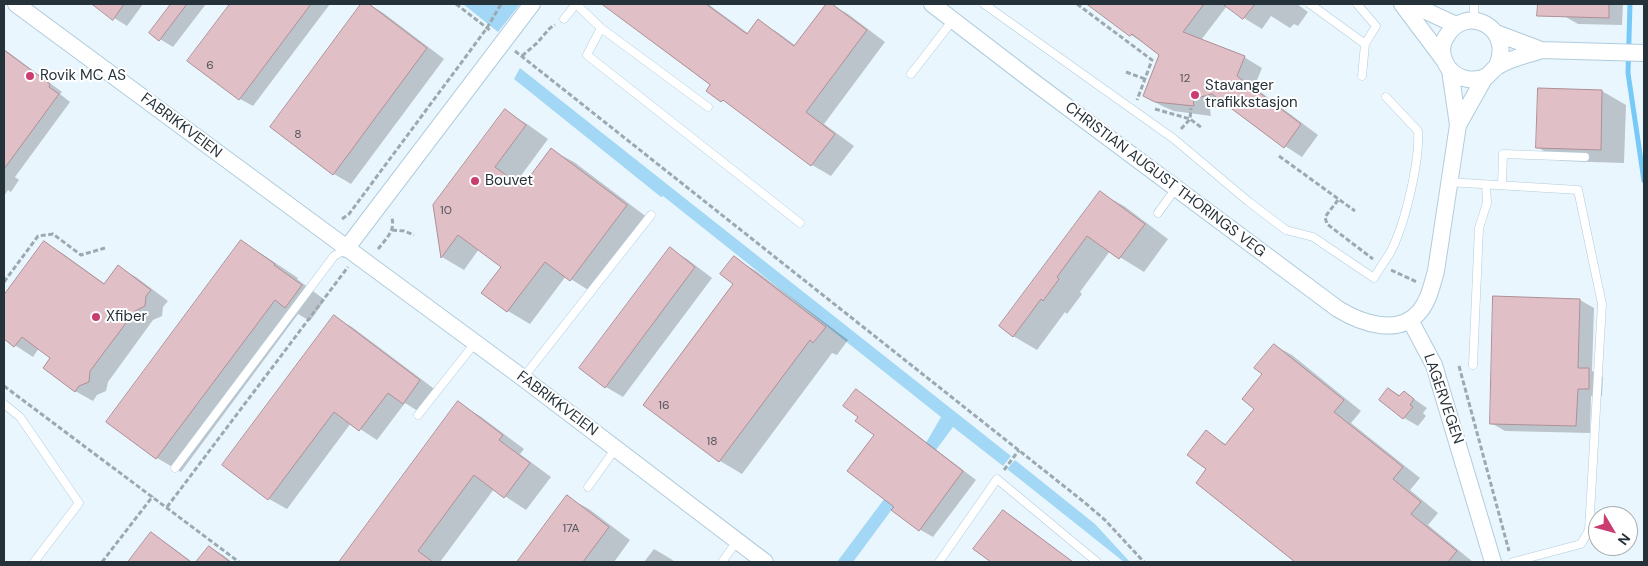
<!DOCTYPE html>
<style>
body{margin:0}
#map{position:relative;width:1648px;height:566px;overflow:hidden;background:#eaf6fd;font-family:"DM Sans",sans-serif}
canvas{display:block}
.frame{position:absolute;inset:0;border:5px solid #263239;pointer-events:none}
.north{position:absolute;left:1588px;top:506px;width:50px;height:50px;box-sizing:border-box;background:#fff;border:1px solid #a8adb0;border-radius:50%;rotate:127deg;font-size:14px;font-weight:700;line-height:20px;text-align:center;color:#263239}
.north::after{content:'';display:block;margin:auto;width:18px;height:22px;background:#ca3d70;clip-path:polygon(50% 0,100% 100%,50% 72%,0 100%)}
</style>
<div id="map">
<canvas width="1648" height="566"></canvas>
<div class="frame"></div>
<div class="north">N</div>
</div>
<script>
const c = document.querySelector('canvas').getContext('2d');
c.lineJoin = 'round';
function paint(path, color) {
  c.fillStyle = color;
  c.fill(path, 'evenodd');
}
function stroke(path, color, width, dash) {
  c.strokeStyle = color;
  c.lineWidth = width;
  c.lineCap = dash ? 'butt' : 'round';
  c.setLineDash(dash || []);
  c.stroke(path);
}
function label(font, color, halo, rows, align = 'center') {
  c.font = font + ' "DM Sans",sans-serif';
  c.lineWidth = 4;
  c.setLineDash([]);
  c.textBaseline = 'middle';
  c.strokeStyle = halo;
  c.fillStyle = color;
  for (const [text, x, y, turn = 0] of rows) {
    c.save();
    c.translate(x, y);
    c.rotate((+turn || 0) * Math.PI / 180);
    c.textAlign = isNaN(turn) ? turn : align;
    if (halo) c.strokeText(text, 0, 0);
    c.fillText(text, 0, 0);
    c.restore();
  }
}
const green = new Path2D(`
 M463,4H520L498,32Z
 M520,68L1011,456L1003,466L953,427L853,562H837L926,443L941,417L663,196L661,197L514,79Z
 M1015,460L1095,524L1130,562H1124L1007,469Z`);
const shadow = new Path2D(`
 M108,4H143L127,26L103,11Z
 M172,4H206L173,47L150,33Z
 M232,4H330L253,106L240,99L189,60Z
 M363,4H368L382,12L444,59L351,184L334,174L271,127Z
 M604,4H708L749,34L758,21L777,32L796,46L828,4H830L848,14L885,42L824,124L854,146L831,176L812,165L741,112L708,90L712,84Z
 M1089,4H1144L1162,16L1171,4H1297L1308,12L1298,26L1294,24L1290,28L1271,16L1262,29L1244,18L1227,6L1201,40L1244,57L1262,68L1254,87L1318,135L1302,157L1285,146L1228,104L1210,109L1211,116L1174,111L1162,106L1144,96L1161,54L1131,35Z
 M1565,4H1623L1622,25L1578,24L1564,16Z
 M4,49L62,92L60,94L70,102L15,177L19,180L11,192L8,190L4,196Z
 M1539,89L1602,91L1626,105L1624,163L1561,161L1537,147Z
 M505,111L527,124L548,139L517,181L524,186L551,150L574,162L648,218L593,293L566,276L530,324L508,311L483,293L503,267L479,249L464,270L442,257L434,206Z
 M1100,193L1124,206L1168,239L1144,272L1110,251L1080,292L1082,294L1067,314L1065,312L1037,350L1013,336Z
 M241,242L265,256L298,278L297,279L325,300L310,321L298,314L181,472L157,458L107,422Z
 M44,243L62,253L105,284L118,267L136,277L168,301L163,307L162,316L153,320L108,382L106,391L97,395L93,401L75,391L52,358L39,348L33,357L4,338V297Z
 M670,249L687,259L712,278L623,397L606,387Z
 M734,258L756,271L848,340L837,355L832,353L742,474L720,461L645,405L735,284Z
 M1580,300L1594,308L1592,371L1603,377L1602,396H1591L1590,433L1505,431L1491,423Z
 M334,317L352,327L437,391L421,413L405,403L377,440L351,423L287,509L269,499L224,465Z
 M1274,345L1292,355L1361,411L1351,423L1420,478L1410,490L1438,513L1428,525L1473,562H1296L1197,482L1208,469L1206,432L1227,445L1256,409L1264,374Z
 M1389,389L1401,396L1404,392L1427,408L1423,413L1426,416L1418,426L1404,418L1380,400Z
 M857,391L870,399L976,480L933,537L919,529L896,506L875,435Z
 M458,403L480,416L524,449L520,454L551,477L526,510L494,489L440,562H340Z
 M567,497L589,509L630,540L614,562H519Z
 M1003,512L1017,520L1073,562H993L975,549Z
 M151,534L165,542L192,562H130Z
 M209,547L223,555L232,562H207L201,558Z
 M654,549L671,559L675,562H644Z`);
const stream = new Path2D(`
 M1630,4L1628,73L1644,181`);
const building = new Path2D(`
 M92,4H124L113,20Z
 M171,4H187L159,41L149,33Z
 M230,4H311L239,100L187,61Z
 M361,4H369L427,48L333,175L270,127Z
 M602,4H706L747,34L758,19L794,46L826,4H832L867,30L806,112L835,134L811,166L723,100L721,102L706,91L710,85Z
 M1087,4H1204L1183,32L1245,56L1237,76L1301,124L1284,148L1212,94L1193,99L1194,106L1155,102L1143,96L1159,55L1132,34L1130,36Z
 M1223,4H1255L1243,19Z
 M1538,4H1609V18L1537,16Z
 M4,50L50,84L49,87L59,94L4,169Z
 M1538,88L1602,90L1601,150L1536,148Z
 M505,109L526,125L495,167L522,187L551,148L627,205L570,281L545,262L507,312L481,293L501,267L458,235L441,258L433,205Z
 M1100,191L1145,224L1119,259L1087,236L1057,277L1059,279L1043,301L1041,299L1013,337L999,326Z
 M241,240L275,264L274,265L302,285L285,308L275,300L156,459L106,422Z
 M44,241L104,284L118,265L151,290L146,296L145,306L135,311L90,371L89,382L79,386L75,392L43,368L50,358L22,337L14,347L4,339V295Z
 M670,247L695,267L605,388L579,368Z
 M734,256L826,327L813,343L810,340L719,462L643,405L733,284L720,274Z
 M1493,296L1580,299L1578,368H1589V389H1578L1576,426L1490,424Z
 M334,315L420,380L403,404L388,393L359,431L334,412L268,500L222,465Z
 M1274,344L1344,400L1334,412L1403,467L1393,479L1421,502L1411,514L1457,551L1448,562H1295L1196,483L1206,469L1187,455L1206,430L1225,445L1254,409L1242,399L1262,374L1254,368Z
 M1388,388L1399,396L1404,391L1414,399L1410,405L1413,407L1403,419L1379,400Z
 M856,389L963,471L919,531L891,510L894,507L847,471L874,435L855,421L858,417L843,406Z
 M458,401L503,435L499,440L530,463L504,498L474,475L418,551L433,562H339Z
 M567,495L609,527L583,562H517Z
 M1003,510L1073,562H991L973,549Z
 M151,532L191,562H128Z
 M209,546L230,562H196Z`);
const path = new Path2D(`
 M456,4L491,31
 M1077,4L1152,60L1137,100
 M515,51L1084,502L1105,520L1144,562
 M522,56L537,43L550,28L555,25
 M1126,72L1145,79
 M1155,109L1190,119L1202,128
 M1181,129L1190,119L1191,108
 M1279,156L1355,211
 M1338,200L1325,217L1327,224L1373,259
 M342,219L349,214L487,28L501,4
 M392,230L404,231L414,235
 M378,249C386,239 397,229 391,216
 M1391,270L1417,282
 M4,282L38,236L53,234L81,255L105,248
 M1459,366L1509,551
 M4,386L239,562
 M1004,470L1019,450
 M167,507L348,267
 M102,562L153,496`);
const service = new Path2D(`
 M576,4L601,28L587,55L800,223
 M984,4L1174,139L1249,202L1286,230L1313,237L1374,278C1379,269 1386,260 1391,251C1405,224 1420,161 1418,131L1386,97
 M1310,4L1365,44
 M1357,4L1376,26L1365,44L1362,76
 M564,19L576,4
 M1474,21V4
 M601,28L708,107
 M911,74L953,20
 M1448,182L1578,190L1602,304L1589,530L1581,544L1513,562
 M1502,185L1503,154L1585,157
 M1158,213L1176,188
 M1473,365L1479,228L1487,203L1486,185
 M523,378L651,215
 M4,404L20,417L79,503L34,562
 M418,415L475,343
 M175,468L334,256L346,249
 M588,487L616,448
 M722,562L737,541
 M939,562L997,479L1097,562`);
const minor = new Path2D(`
 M16,4L523,378L765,562
 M932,4L1031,80L1338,309C1361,323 1399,337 1420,311C1429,300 1432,285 1436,271L1458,125L1450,70
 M1402,4L1444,60
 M1411,4L1456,25
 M1496,33L1541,50L1644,53
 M1497,66C1514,28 1466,2 1446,37C1441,44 1441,54 1445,62C1452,78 1472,84 1487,76C1491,73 1494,68 1498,66C1511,58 1528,55 1541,50
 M1458,125L1485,77
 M346,249L532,4
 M1410,320L1434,365L1493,562`);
const markers = [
 [30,76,5,"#ca3d70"],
 [1195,95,5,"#ca3d70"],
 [475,181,5,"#ca3d70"],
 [96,317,5,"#ca3d70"]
];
const numberNames = [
 ["6",210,66],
 ["12",1185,79],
 ["8",298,135],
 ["10",446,211],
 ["16",664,406],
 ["18",712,442],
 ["17A",571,529]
];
const poiNames = [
 ["Rovik MC AS",40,76],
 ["Stavanger",1205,86],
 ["trafikkstasjon",1205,103],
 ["Bouvet",485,181],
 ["Xfiber",106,317]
];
const streetNames = [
 ["FABRIKKVEIEN",181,126,37],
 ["CHRISTIAN AUGUST THORINGS VEG",1165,180,37],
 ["LAGERVEGEN",1443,399,71],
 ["FABRIKKVEIEN",557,404,37]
];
paint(green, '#a2d7f6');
paint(shadow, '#0003');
stroke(stream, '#77caf8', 5);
paint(building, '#e1bfc7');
stroke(building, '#ae8e95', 1);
stroke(service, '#afccdd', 9);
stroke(minor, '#afccdd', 18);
stroke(path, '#9da9b0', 3, [5, 2.5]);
stroke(service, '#fff', 8);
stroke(minor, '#fff', 16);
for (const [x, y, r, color] of markers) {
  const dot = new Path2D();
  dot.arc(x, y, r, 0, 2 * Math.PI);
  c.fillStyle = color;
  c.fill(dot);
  stroke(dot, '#fff', 2);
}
label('12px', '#55555c', null, numberNames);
label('15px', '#263239', '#fff', poiNames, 'left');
label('15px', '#263239', '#fff', streetNames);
</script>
